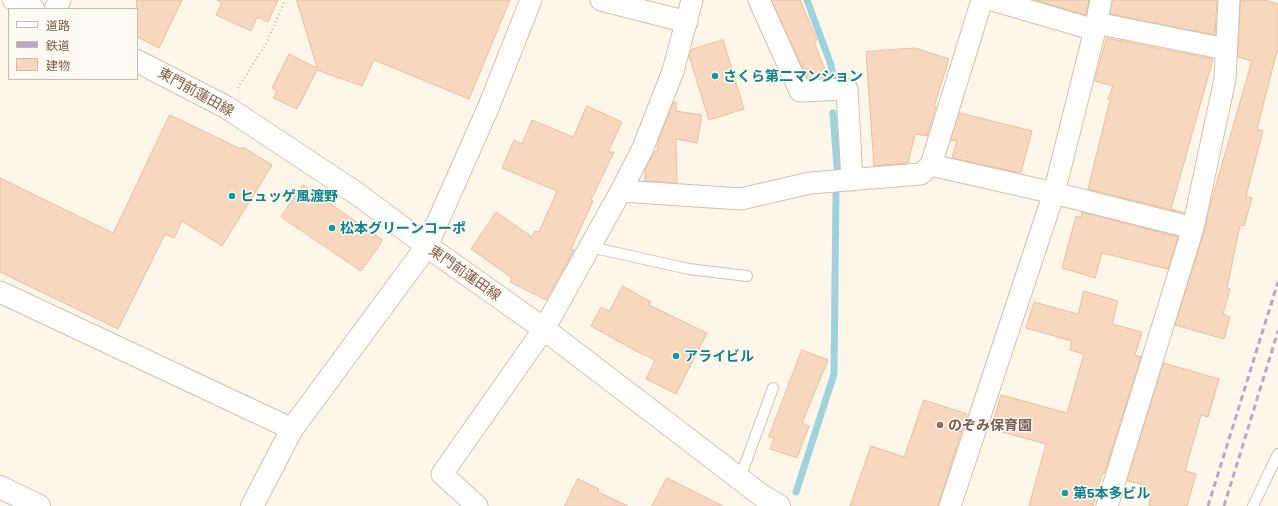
<!DOCTYPE html>
<meta charset="utf-8">
<style>
body{margin:0}
#map{position:relative;width:1278px;height:506px;overflow:hidden;background:#fef7e9;font-family:Barlow,"Noto Sans JP",sans-serif}
canvas{display:block}
.legend{position:absolute;left:8px;top:8px;width:130px;height:72px;box-sizing:border-box;background:#fffaf2;border:1px solid #cbbcae;margin:0;padding:5px 7px;list-style:none;font-size:12px;color:#7d5e49}
.legend li{display:flex;align-items:center;gap:8px;height:20px}
.legend b{width:20px;border:1px solid #cbbcae}
</style>
<div id="map">
<canvas width="1278" height="506"></canvas>
<ul class="legend">
<li><b style="height:5px;background:#fff"></b>道路</li>
<li><b style="height:5px;background:#bba5cb"></b>鉄道</li>
<li><b style="height:11px;background:#f7d7be"></b>建物</li>
</ul>
</div>
<script>
const c = document.querySelector('canvas').getContext('2d');
c.lineJoin = 'round';
function stroke(path, color, width, dash) {
  c.strokeStyle = color;
  c.lineWidth = width;
  c.lineCap = dash ? 'butt' : 'round';
  c.setLineDash(dash || []);
  c.stroke(path);
}
function paint(path, color) {
  c.fillStyle = color;
  c.fill(path, 'evenodd');
}
function label(font, color, halo, rows, align = 'center') {
  c.font = font + ' Barlow,"Noto Sans JP",sans-serif';
  c.lineWidth = 3;
  c.setLineDash([]);
  c.textBaseline = 'middle';
  c.strokeStyle = halo;
  c.fillStyle = color;
  for (const [text, x, y, turn = 0] of rows) {
    c.save();
    c.translate(x, y);
    c.rotate((+turn || 0) * Math.PI / 180);
    c.textAlign = isNaN(turn) ? turn : align;
    if (halo) c.strokeText(text, 0, 0);
    c.fillText(text, 0, 0);
    c.restore();
  }
}
const stream = new Path2D(`
 M807,0L831,65L834,83
 M833,113L837,167
 M796,492L834,374L836,193`);
const building = new Path2D(`
 M137,0H182L159,48L137,37Z
 M217,0H278L268,22L257,17L251,31L216,15L222,3Z
 M297,0H510L469,99L374,60L362,86L317,70L297,109L273,98L277,91L272,88L289,54L317,68Z
 M772,0H800L817,40L814,42L828,77L808,79Z
 M1036,0H1089L1086,15Z
 M1113,0H1217L1215,35L1110,14Z
 M1241,0H1265L1278,4V47L1257,129L1263,131L1246,196L1252,198L1244,226L1240,225L1227,288L1230,289L1223,314L1230,317L1224,339L1175,325L1204,232L1209,209L1252,61L1238,57Z
 M1107,38L1213,59L1171,209L1184,213L1088,189L1110,100L1108,99L1113,86L1095,81Z
 M723,40L744,109L709,120L689,56L691,50Z
 M915,48L949,59L934,107H936L927,136L915,134L908,163L874,166L866,52Z
 M674,102H676V111L702,115L697,143L676,139L677,183L645,181V170L655,151H657L659,139Z
 M587,106L622,122L608,152H614L591,200L593,201L571,249L574,250L546,300L510,282L512,278L471,249L496,212L532,237L535,231L539,232L557,191L502,168L514,140L522,144L532,120L573,137Z
 M960,113L1032,131L1021,173L952,158L957,141L951,140Z
 M170,115L241,149L243,147L272,165L222,246L182,221L174,238L165,234L118,329L0,272V178L113,233Z
 M303,185L383,240L361,271L281,217Z
 M1082,212L1178,237L1168,269L1102,253L1095,278L1062,268L1076,216L1081,217Z
 M623,286L651,302L649,305L707,333L676,394L646,379L655,360L634,350L591,326L601,307L609,311Z
 M1084,291L1118,301L1112,324L1142,332L1135,355L1141,357L1104,474H1102L1093,506H1029L1046,444L991,429L1001,395L1067,413L1084,354L1070,350L1072,341L1026,328L1034,302L1078,314Z
 M802,350L828,360L802,423L809,426L797,458L770,449L774,438L769,437Z
 M1164,363L1219,379L1208,417L1201,415L1185,471L1196,474L1187,506H1149L1151,494L1139,491L1141,484L1127,481Z
 M924,400L967,414L938,506H850L871,446L904,457Z
 M667,478L723,506H652Z
 M578,479L599,489L598,492L628,506H565Z`);
const path = new Path2D(`
 M238,88L267,42L285,0`);
const service = new Path2D(`
 M590,247L689,269L747,276
 M740,478L773,388
 M1253,506L1278,454`);
const minor = new Path2D(`
 M601,0L687,22
 M759,0L800,91L847,89L852,180
 M992,0L1095,30
 M55,9L60,0
 M1096,23L1226,49
 M931,165L1054,193L1193,228
 M621,191L643,148L673,71L692,0
 M427,246L489,106L531,0
 M0,292L292,429
 M477,506L442,474L544,329L621,191L741,199L810,183L921,174L931,165L982,0
 M950,506L1054,193L1095,30L1101,0
 M1107,506L1193,228L1225,79L1229,0`);
const tertiary = new Path2D(`
 M0,487L39,506
 M252,506L292,429L427,246`);
const secondary = new Path2D(`
 M14,0L33,9
 M137,61L226,107L356,193L427,246L544,329L761,495L779,506`);
const rail = new Path2D(`
 M1208,506L1278,282
 M1224,506L1278,331`);
const markers = [
 [715,76,4,"#0f9aa8"],
 [232,196,4,"#0f9aa8"],
 [332,228,4,"#0f9aa8"],
 [676,356,4,"#0f9aa8"],
 [940,425,4,"#8d6e63"],
 [1065,493,4,"#0f9aa8"]
];
const cultureNames = [
 ["さくら第二マンション",723,76],
 ["ヒュッゲ風渡野",240,196],
 ["松本グリーンコーポ",340,228],
 ["アライビル",684,356],
 ["第5本多ビル",1073,493]
];
const streetNames = [
 ["東門前蓮田線",196,92,29],
 ["東門前蓮田線",465,273,35]
];
const educationNames = [
 ["のぞみ保育園",948,425]
];
stroke(stream, '#a0d2de', 7);
paint(building, '#f7d7be');
stroke(building, '#ebbe9c', 1);
stroke(service, '#d3c0ad', 12);
stroke(minor, '#d3c0ad', 23);
stroke(tertiary, '#d3c0ad', 24);
stroke(secondary, '#d9c2ac', 24);
stroke(path, '#ddbaa0', 2.5, [1, 3]);
stroke(service, '#fff', 10);
stroke(minor, '#fff', 21);
stroke(tertiary, '#fff', 22);
stroke(secondary, '#fff', 22);
stroke(rail, '#bba5cb', 3, [6, 4]);
for (const [x, y, r, color] of markers) {
  const dot = new Path2D();
  dot.arc(x, y, r, 0, 2 * Math.PI);
  c.fillStyle = color;
  c.fill(dot);
  stroke(dot, '#fffaf2', 1.5);
}
label('bold 14px', '#0d838f', '#fffaf2', cultureNames, 'left');
label('14px', '#7d5e49', '#fffaf2', streetNames);
label('bold 14px', '#785e54', '#fffaf2', educationNames, 'left');
</script>
